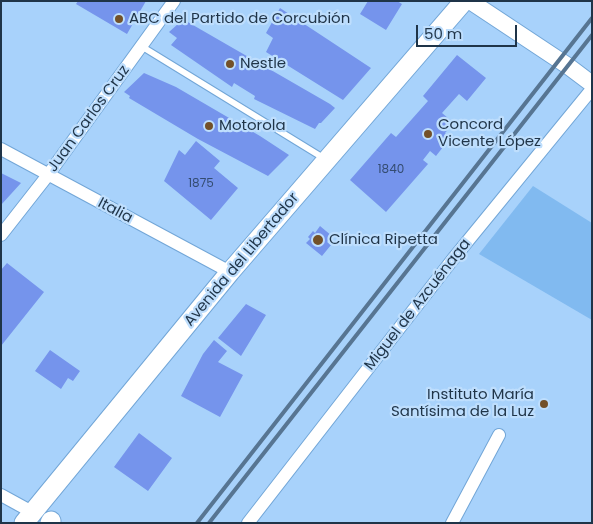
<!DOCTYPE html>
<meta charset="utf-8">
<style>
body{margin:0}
#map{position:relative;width:593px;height:524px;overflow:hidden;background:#a8d2fb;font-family:Poppins,sans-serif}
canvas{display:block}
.frame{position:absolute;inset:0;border:2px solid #1f3448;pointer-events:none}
.scale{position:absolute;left:416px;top:25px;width:101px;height:22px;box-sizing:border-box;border:2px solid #1f3448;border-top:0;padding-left:6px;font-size:15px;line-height:18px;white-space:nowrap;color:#1f3448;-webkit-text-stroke:4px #bedefd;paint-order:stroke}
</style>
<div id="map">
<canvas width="593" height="524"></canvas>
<div class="frame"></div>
<div class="scale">50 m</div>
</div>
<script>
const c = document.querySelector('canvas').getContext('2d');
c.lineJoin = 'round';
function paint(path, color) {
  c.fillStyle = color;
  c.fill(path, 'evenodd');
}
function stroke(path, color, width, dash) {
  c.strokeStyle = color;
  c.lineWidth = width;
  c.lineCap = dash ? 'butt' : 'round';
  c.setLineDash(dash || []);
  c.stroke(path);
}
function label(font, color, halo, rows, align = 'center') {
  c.font = font + ' Poppins,sans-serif';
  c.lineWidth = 4.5;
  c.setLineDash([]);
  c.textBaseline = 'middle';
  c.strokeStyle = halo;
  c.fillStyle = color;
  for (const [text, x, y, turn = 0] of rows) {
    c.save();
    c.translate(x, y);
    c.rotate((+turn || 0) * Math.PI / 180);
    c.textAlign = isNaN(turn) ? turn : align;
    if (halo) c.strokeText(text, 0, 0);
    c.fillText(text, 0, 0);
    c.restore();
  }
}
const green = new Path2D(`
 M533,186L592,223V320L479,254Z`);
const building = new Path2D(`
 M78,1H146L127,34L76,4Z
 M368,1H397L402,4L386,30L360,14Z
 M280,8L371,68L343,100L266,52L273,38L266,33Z
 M186,21L330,104L335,108L321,123H319L315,129L254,99L255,96L234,83L232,87L171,45L177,38L169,32L179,23Z
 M457,55L486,78L467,101L459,94L442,113L454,123L445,133L450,138L436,156L430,151L423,160L428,164L386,212L350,180L391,133L396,137L428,101L423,96Z
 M144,73L176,87L260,136L289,155L268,176L198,139L129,98L130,96L124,92Z
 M196,141L220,161L214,168L238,188L211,220L164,181L179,150L185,155Z
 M1,173L21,183L1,205Z
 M320,226L332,236L327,242L331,245L322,256L306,243L310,239L308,237L313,231L315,233Z
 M7,263L44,292L1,346V270Z
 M246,304L266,315L241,356L218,338Z
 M214,340L227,351L218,362L243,375L220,417L181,396L203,354Z
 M50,350L80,371L73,381L68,378L61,389L35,371Z
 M139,433L172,458L148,491L114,467Z`);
const lane = new Path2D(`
 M141,46L325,159`);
const street = new Path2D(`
 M1,149L230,272
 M1,235L48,175L174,1
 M1,495L32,512
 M248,523L453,259L592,89
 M452,523L499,435`);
const secondary = new Path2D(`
 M470,1L568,66L592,84`);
const primary = new Path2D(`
 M24,523L230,272L464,1
 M50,523L51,521`);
const rail = new Path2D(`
 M197,523L592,18
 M209,523L592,35`);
const markers = [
 [119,19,5,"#735129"],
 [230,64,5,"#735129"],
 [209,126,5,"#735129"],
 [428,134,5,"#735129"],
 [318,240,6,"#735129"],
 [544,404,5,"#735129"]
];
const numberNames = [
 ["1840",391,170],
 ["1875",201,184]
];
const poiNames = [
 ["ABC del Partido de Corcubión",129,19],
 ["Nestle",240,64],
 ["Concord",438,125],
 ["Vicente López",438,142],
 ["Motorola",219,126],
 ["Clínica Ripetta",329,240],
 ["Instituto María",534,395,"right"],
 ["Santísima de la Luz",534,412,"right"]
];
const streetNames = [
 ["Juan Carlos Cruz",89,119,-54],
 ["Italia",115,211,28],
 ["Avenida del Libertador",242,260,-50],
 ["Miguel de Azcuénaga",418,305,-52]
];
paint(green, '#81baf0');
paint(building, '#7594ec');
stroke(lane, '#72a6d7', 8);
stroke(street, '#72a6d7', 14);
stroke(secondary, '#72a6d7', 18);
stroke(primary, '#72a6d7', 21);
stroke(lane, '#fff', 6);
stroke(street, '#fff', 12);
stroke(secondary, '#fff', 16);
stroke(primary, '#fff', 19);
stroke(rail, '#577592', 4);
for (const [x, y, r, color] of markers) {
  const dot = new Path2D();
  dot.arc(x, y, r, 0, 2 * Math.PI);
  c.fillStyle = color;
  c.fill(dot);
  stroke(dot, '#bedefd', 2);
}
label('12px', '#344c71', null, numberNames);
label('15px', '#1f3448', '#bedefd', poiNames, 'left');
label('15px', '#1f3448', '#bedefd', streetNames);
</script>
